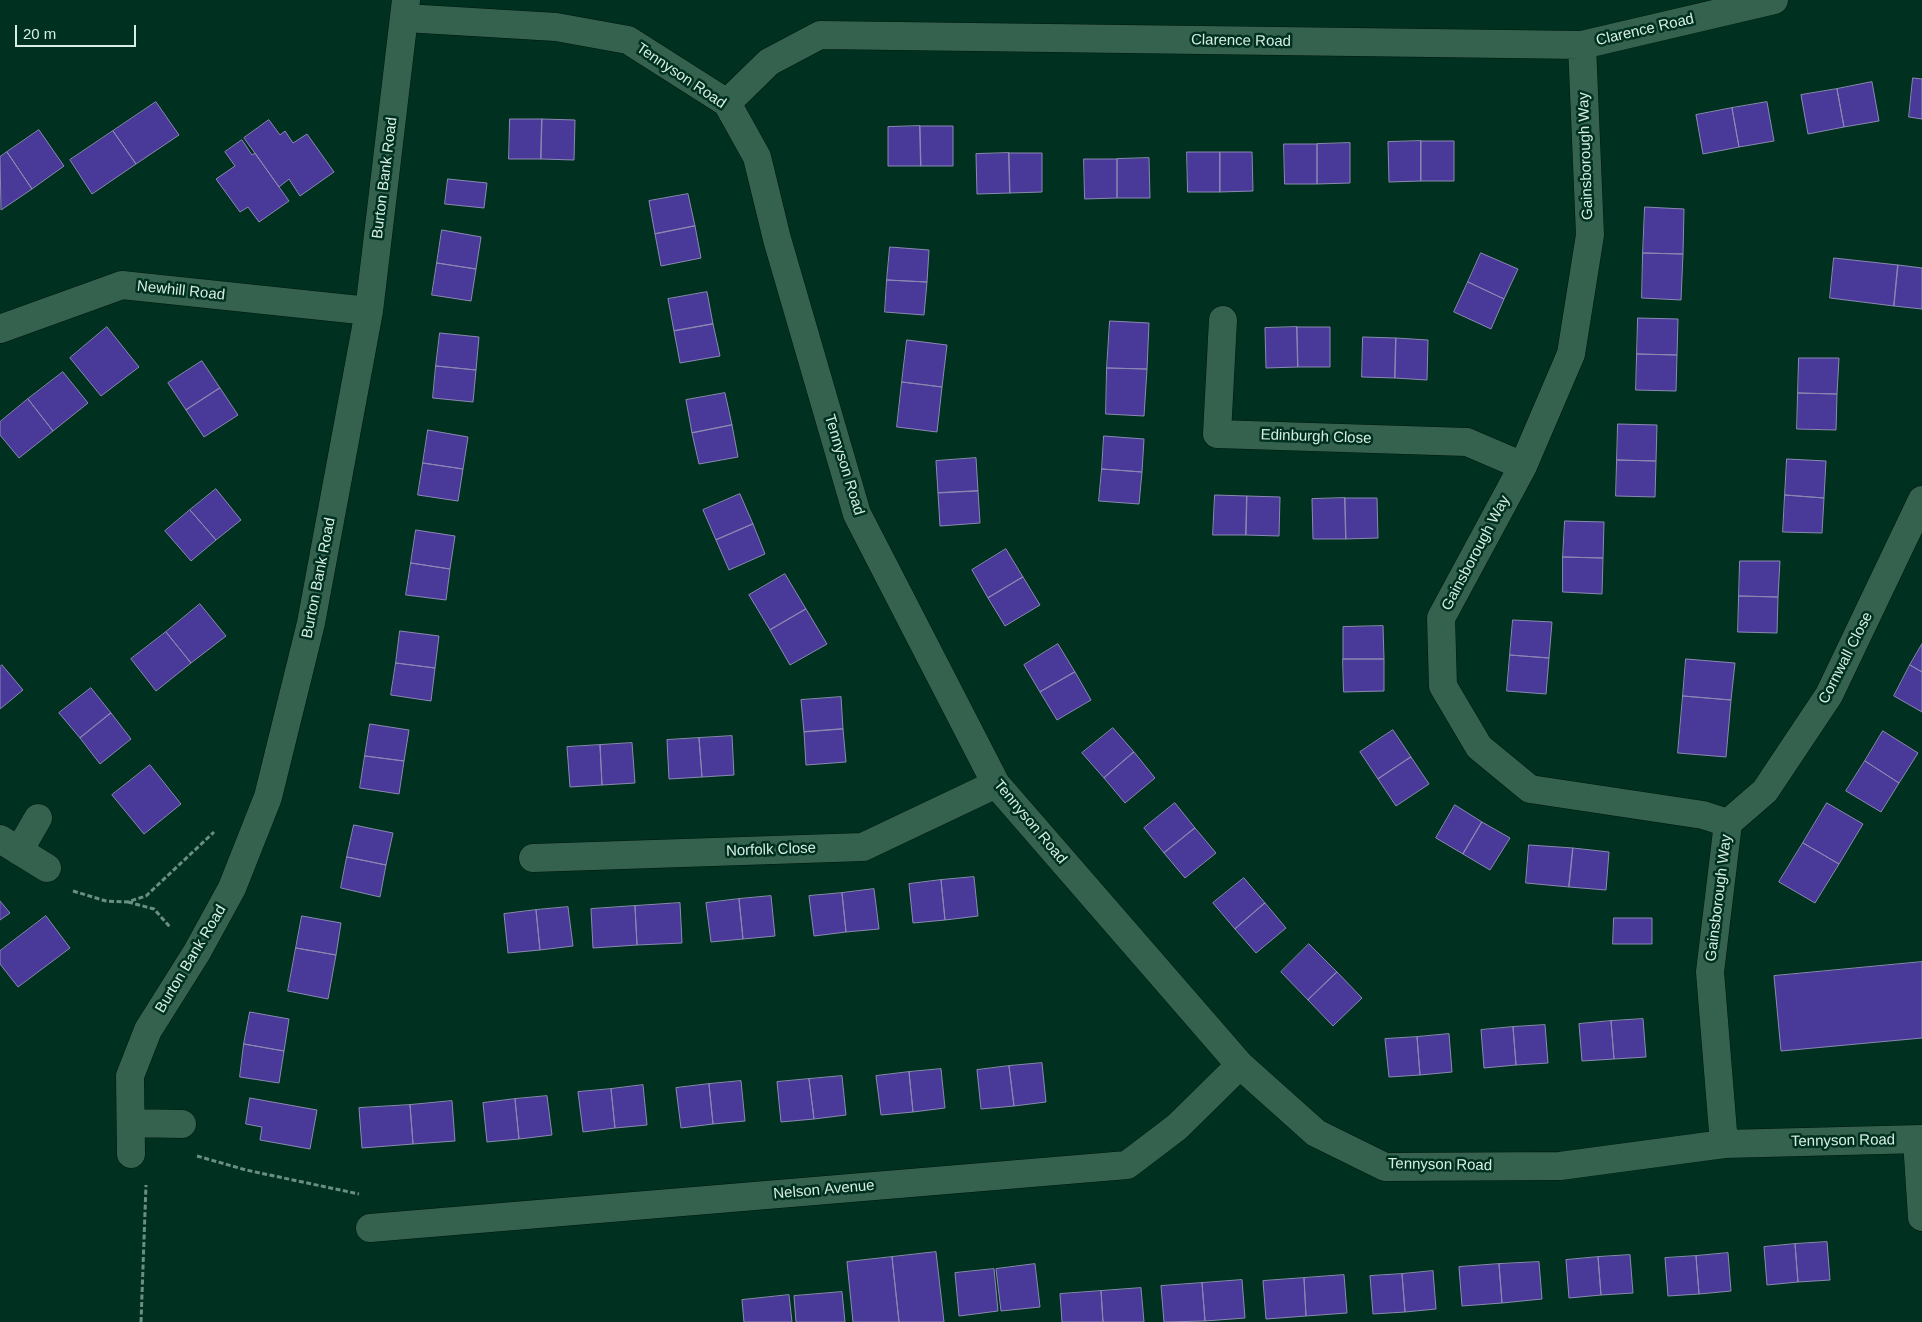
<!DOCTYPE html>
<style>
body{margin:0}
#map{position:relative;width:1922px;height:1322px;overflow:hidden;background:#003120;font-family:Arial,sans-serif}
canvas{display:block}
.scale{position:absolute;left:15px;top:25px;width:121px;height:22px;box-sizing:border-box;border:2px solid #d6eee3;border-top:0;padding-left:6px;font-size:15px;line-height:18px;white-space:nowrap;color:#d6eee3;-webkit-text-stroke:4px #003120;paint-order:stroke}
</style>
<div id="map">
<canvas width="1922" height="1322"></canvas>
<div class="scale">20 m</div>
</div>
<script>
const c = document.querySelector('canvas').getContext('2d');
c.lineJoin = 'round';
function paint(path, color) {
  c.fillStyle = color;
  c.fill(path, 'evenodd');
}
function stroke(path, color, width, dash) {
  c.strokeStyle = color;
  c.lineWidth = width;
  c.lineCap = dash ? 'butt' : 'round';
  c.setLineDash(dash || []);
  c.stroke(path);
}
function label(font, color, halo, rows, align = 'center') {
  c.font = font + ' Arial,sans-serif';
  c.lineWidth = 5;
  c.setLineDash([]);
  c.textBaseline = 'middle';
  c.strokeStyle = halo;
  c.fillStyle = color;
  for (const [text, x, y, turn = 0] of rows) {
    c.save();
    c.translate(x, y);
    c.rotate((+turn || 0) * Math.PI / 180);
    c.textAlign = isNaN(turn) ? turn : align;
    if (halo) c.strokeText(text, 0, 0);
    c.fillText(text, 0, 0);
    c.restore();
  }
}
const building = new Path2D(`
 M1913,78L1922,79V119L1909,117Z
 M1872,82L1879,121L1844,127L1837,89Z
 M1837,89L1844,127L1808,134L1801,95Z
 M156,102L179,135L136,164L113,131Z
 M1767,102L1774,141L1739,147L1732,108Z
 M1732,108L1739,147L1703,154L1696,115Z
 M510,119H542L541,159H509Z
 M542,119L575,120L574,160L541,159Z
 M269,120L280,135L285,131L293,143L307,134L334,172L300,196L289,179L279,187L244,138Z
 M920,126L921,166H888V127Z
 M920,126H953V166H921Z
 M39,130L64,166L32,189L7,152Z
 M113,131L136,164L92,194L70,160Z
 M242,140L252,155L255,153L289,201L259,222L248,207L240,212L216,179L235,166L225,152Z
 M1421,141V181L1389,182L1388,142Z
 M1421,141H1454V181H1421Z
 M1350,143V183L1317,184V144Z
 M1284,144H1317V184H1285Z
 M7,152L32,189L1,210L0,157Z
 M1187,152H1220V192H1188Z
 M1220,152H1252L1253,191L1220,192Z
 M1009,153L1010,193L977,194L976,154Z
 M1009,153H1042V192L1010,193Z
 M1149,158L1150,198H1117V159Z
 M1084,159H1117V198L1085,199Z
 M448,179L487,183L484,208L445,204Z
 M688,194L695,226L655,234L649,201Z
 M1645,207L1684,209L1683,254L1643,253Z
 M695,226L701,258L661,266L655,234Z
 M442,230L481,237L476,269L437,263Z
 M890,247L929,250L927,282L887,280Z
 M1481,253L1518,269L1504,299L1468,282Z
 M1643,253L1683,254L1681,300L1642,298Z
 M1834,258L1898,265L1894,306L1830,298Z
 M437,263L476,269L471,301L432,295Z
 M1898,265L1922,268V309L1894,306Z
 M887,280L927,282L924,315L885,312Z
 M1468,282L1504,299L1491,329L1454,312Z
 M707,292L713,324L674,331L668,299Z
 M1638,318L1678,319L1677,355L1637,354Z
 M1110,321L1149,323L1147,369L1107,368Z
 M713,324L720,356L680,363L674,331Z
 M107,327L139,367L101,396L70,358Z
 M1297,327L1298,367L1266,368L1265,328Z
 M1297,327H1330V367H1298Z
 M440,333L479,337L476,370L436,366Z
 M1363,337L1396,338L1395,378L1362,377Z
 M1396,338L1428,340L1427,380L1395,378Z
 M907,340L947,345L942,387L902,382Z
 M1637,354L1677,355L1676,391L1636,390Z
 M1799,358H1839L1837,394L1798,393Z
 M202,361L220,388L186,410L168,383Z
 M436,366L476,370L473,402L433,398Z
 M1107,368L1147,369L1144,416L1106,414Z
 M63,372L88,403L53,431L28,399Z
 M902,382L942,387L937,432L897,427Z
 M220,388L238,415L204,437L186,410Z
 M725,393L732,425L692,433L686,400Z
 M1798,393L1837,394L1836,430L1797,429Z
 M28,399L53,431L19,458L0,435V422Z
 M1618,424L1657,425L1656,461L1617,460Z
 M732,425L738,457L699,464L692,433Z
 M428,430L468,437L463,469L423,463Z
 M1104,436L1144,439L1142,472L1102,469Z
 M976,458L978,491L938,493L936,461Z
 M1787,459L1826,461L1824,498L1785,495Z
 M1617,460L1656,461L1655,497L1616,496Z
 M423,463L463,469L458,501L418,495Z
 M1102,469L1142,472L1139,504L1099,501Z
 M216,489L241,520L216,540L190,510Z
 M978,491L980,523L940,526L938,493Z
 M740,494L753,524L716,540L703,510Z
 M1215,495L1247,496L1246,535H1213Z
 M1785,495L1824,498L1822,533L1783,532Z
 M1247,496L1280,497L1279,536L1246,535Z
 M1345,498L1346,539H1313L1312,499Z
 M1345,498H1377L1378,538L1346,539Z
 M190,510L216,540L191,561L165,531Z
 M1565,521L1604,522L1603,558L1563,557Z
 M753,524L765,554L729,570L716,540Z
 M416,530L455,536L450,569L411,563Z
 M1006,549L1023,577L988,598L972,570Z
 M1563,557L1603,558L1602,594L1563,592Z
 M1740,561H1780L1778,597L1739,596Z
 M411,563L450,569L446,600L406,595Z
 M785,574L806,609L770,630L749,595Z
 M1023,577L1040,605L1005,626L988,598Z
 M1739,596L1778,597L1777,633L1738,632Z
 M200,604L226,636L191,663L166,632Z
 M806,609L827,644L790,665L770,630Z
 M1513,620L1552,622L1549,658L1510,655Z
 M1383,626L1384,659H1343V627Z
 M400,631L439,636L435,668L396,663Z
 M166,632L191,663L156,691L131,659Z
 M1058,644L1075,672L1040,692L1024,665Z
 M1922,644V672L1910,665Z
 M1510,655L1549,658L1546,694L1507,691Z
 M1343,659H1384V691L1344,692Z
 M1686,659L1735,663L1731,700L1683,696Z
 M396,663L435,668L431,701L391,695Z
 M2,665L23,690L0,709V667Z
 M1910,665L1922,672V712L1894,696Z
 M1075,672L1091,700L1057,720L1040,692Z
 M91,688L111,713L80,738L59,713Z
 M1683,696L1731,700L1726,757L1678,753Z
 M841,697L843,729L804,732L801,700Z
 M111,713L131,739L100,764L80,738Z
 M370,724L409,730L404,761L365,756Z
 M1113,728L1134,752L1104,778L1082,753Z
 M843,729L846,762L806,765L804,732Z
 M1393,730L1411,757L1378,779L1360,752Z
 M1883,731L1918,753L1899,783L1865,761Z
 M732,736L734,775L702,777L699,738Z
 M699,738L702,777L669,779L667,740Z
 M632,743L635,783L602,785L600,745Z
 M600,745L602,785L570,787L567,747Z
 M1134,752L1155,778L1125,803L1104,778Z
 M365,756L404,761L399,794L360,788Z
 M1411,757L1429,784L1396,806L1378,779Z
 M1865,761L1899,783L1881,812L1846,791Z
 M150,765L181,804L144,834L112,795Z
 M1175,803L1195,828L1164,853L1144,828Z
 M1827,803L1863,824L1839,864L1803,843Z
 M1455,805L1482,822L1463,854L1436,838Z
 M1482,822L1510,838L1490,870L1463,854Z
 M354,825L393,833L386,865L347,857Z
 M1195,828L1216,853L1185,878L1164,853Z
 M1803,843L1839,864L1815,903L1779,882Z
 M1529,845L1573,848L1569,887L1526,883Z
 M1573,848L1609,852L1606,890L1569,887Z
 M347,857L386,865L380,897L341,888Z
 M974,877L978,916L945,920L941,880Z
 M1244,878L1265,903L1235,929L1213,903Z
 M941,880L945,920L913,923L909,884Z
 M874,889L879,929L846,932L842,893Z
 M842,893L846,932L814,936L809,896Z
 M771,896L775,936L743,939L739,899Z
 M739,899L743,939L711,942L706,903Z
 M0,901L10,913L0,920Z
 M680,903L682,943L637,945L635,906Z
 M1265,903L1286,928L1256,953L1235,929Z
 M635,906L637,945L593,948L591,909Z
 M568,907L573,946L540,950L536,910Z
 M536,910L540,950L508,953L504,914Z
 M46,916L70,948L18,987L0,964V951Z
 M302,916L341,923L336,955L296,948Z
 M1614,918H1652V944H1613Z
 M1309,944L1337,972L1308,1000L1281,972Z
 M296,948L336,955L328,999L288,991Z
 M1922,962V1038L1781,1051L1774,976Z
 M1337,972L1362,998L1333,1026L1308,1000Z
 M250,1012L289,1019L284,1051L244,1044Z
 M1643,1019L1646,1057L1614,1059L1611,1021Z
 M1611,1021L1614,1059L1582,1061L1579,1024Z
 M1545,1025L1548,1063L1516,1065L1513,1027Z
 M1513,1027L1516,1065L1484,1068L1481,1030Z
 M1449,1034L1452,1072L1420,1075L1417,1037Z
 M1417,1037L1420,1075L1389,1077L1385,1039Z
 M244,1044L284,1051L279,1083L240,1077Z
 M1042,1063L1046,1102L1014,1106L1009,1066Z
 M1009,1066L1014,1106L981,1109L977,1070Z
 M941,1069L945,1108L913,1112L909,1072Z
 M909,1072L913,1112L881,1115L876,1076Z
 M842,1076L846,1115L814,1119L809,1079Z
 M809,1079L814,1119L781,1122L777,1082Z
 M741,1081L745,1121L713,1124L709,1084Z
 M709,1084L713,1124L681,1128L676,1088Z
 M643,1085L647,1125L615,1128L611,1089Z
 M611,1089L615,1128L583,1132L578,1092Z
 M547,1096L552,1135L519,1139L515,1099Z
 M250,1098L317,1110L310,1149L260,1140L262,1127L246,1124Z
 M515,1099L519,1139L487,1142L483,1103Z
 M452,1101L455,1141L413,1144L410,1105Z
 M410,1105L413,1144L362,1148L359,1108Z
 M1827,1242L1830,1280L1798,1282L1795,1244Z
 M1795,1244L1798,1282L1767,1285L1764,1247Z
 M936,1252L944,1322H899L892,1257Z
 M1728,1253L1731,1291L1699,1294L1696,1256Z
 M1630,1255L1633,1293L1601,1295L1598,1257Z
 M1696,1256L1699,1294L1668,1296L1665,1258Z
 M892,1257L899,1322H853L847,1262Z
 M1598,1257L1601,1295L1569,1298L1566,1260Z
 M1539,1262L1542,1299L1502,1303L1499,1264Z
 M1035,1264L1040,1307L1001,1311L996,1269Z
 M1499,1264L1502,1303L1462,1306L1459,1267Z
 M994,1269L998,1311L959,1316L955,1273Z
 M1433,1271L1436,1309L1405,1312L1402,1274Z
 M1402,1274L1405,1312L1373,1314L1370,1276Z
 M1344,1275L1347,1313L1306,1316L1304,1278Z
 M1304,1278L1306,1316L1266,1319L1263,1281Z
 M1242,1280L1245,1318L1205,1321L1202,1283Z
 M1202,1283L1205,1321L1164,1322L1161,1286Z
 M1141,1288L1144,1322H1103L1101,1291Z
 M1101,1291L1103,1322H1062L1060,1294Z
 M842,1292L845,1322H796L794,1296Z
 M789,1295L792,1322H744L742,1300Z`);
const path = new Path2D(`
 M73,891L106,901L127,902L146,896L214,832
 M128,902L154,909L170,927
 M197,1156L246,1170L359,1194
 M141,1322L146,1185`);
const minor = new Path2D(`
 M405,18L556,27L628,40L727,103L757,157L777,239L857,514L996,784L1240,1065L1316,1133L1385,1167L1560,1166L1724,1144L1922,1139
 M1582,45L1590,235L1571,354L1523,466L1441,618L1443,686L1479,747L1530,789L1703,815L1728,823L1710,972L1724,1144
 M727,103L769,62L820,35L1582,45L1774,0
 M1223,320L1217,434L1467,442L1523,466
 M0,329L122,285L369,311
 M1728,823L1765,791L1829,695L1922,500
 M0,839L47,868
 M19,851L38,818
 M533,858L863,847L996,784
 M131,1123L182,1124
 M1917,1140L1922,1217
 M131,1154L130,1076L148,1030L197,952L232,888L268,797L311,623L369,311L406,0
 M370,1228L1127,1165L1177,1127L1240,1065`);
const streetNames = [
 ["Clarence Road",1645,30,-13],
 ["Clarence Road",1241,41,1],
 ["Tennyson Road",681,76,34],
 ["Gainsborough Way",1586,156,-92],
 ["Burton Bank Road",385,178,-83],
 ["Newhill Road",181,291,6],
 ["Edinburgh Close",1316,437,2],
 ["Tennyson Road",844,465,73],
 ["Gainsborough Way",1476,553,-62],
 ["Burton Bank Road",319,578,-79],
 ["Cornwall Close",1846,658,-63],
 ["Tennyson Road",1030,822,50],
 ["Norfolk Close",771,850,-2],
 ["Gainsborough Way",1719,898,-83],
 ["Burton Bank Road",191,959,-59],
 ["Tennyson Road",1843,1141,-1],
 ["Tennyson Road",1440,1165,1],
 ["Nelson Avenue",824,1190,-5]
];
paint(building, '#493999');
stroke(building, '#8a89b1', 1);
stroke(minor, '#00150d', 29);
stroke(path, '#6a8f81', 3, [5, 2.5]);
stroke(minor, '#34624f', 28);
label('15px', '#d6eee3', '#003120', streetNames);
</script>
